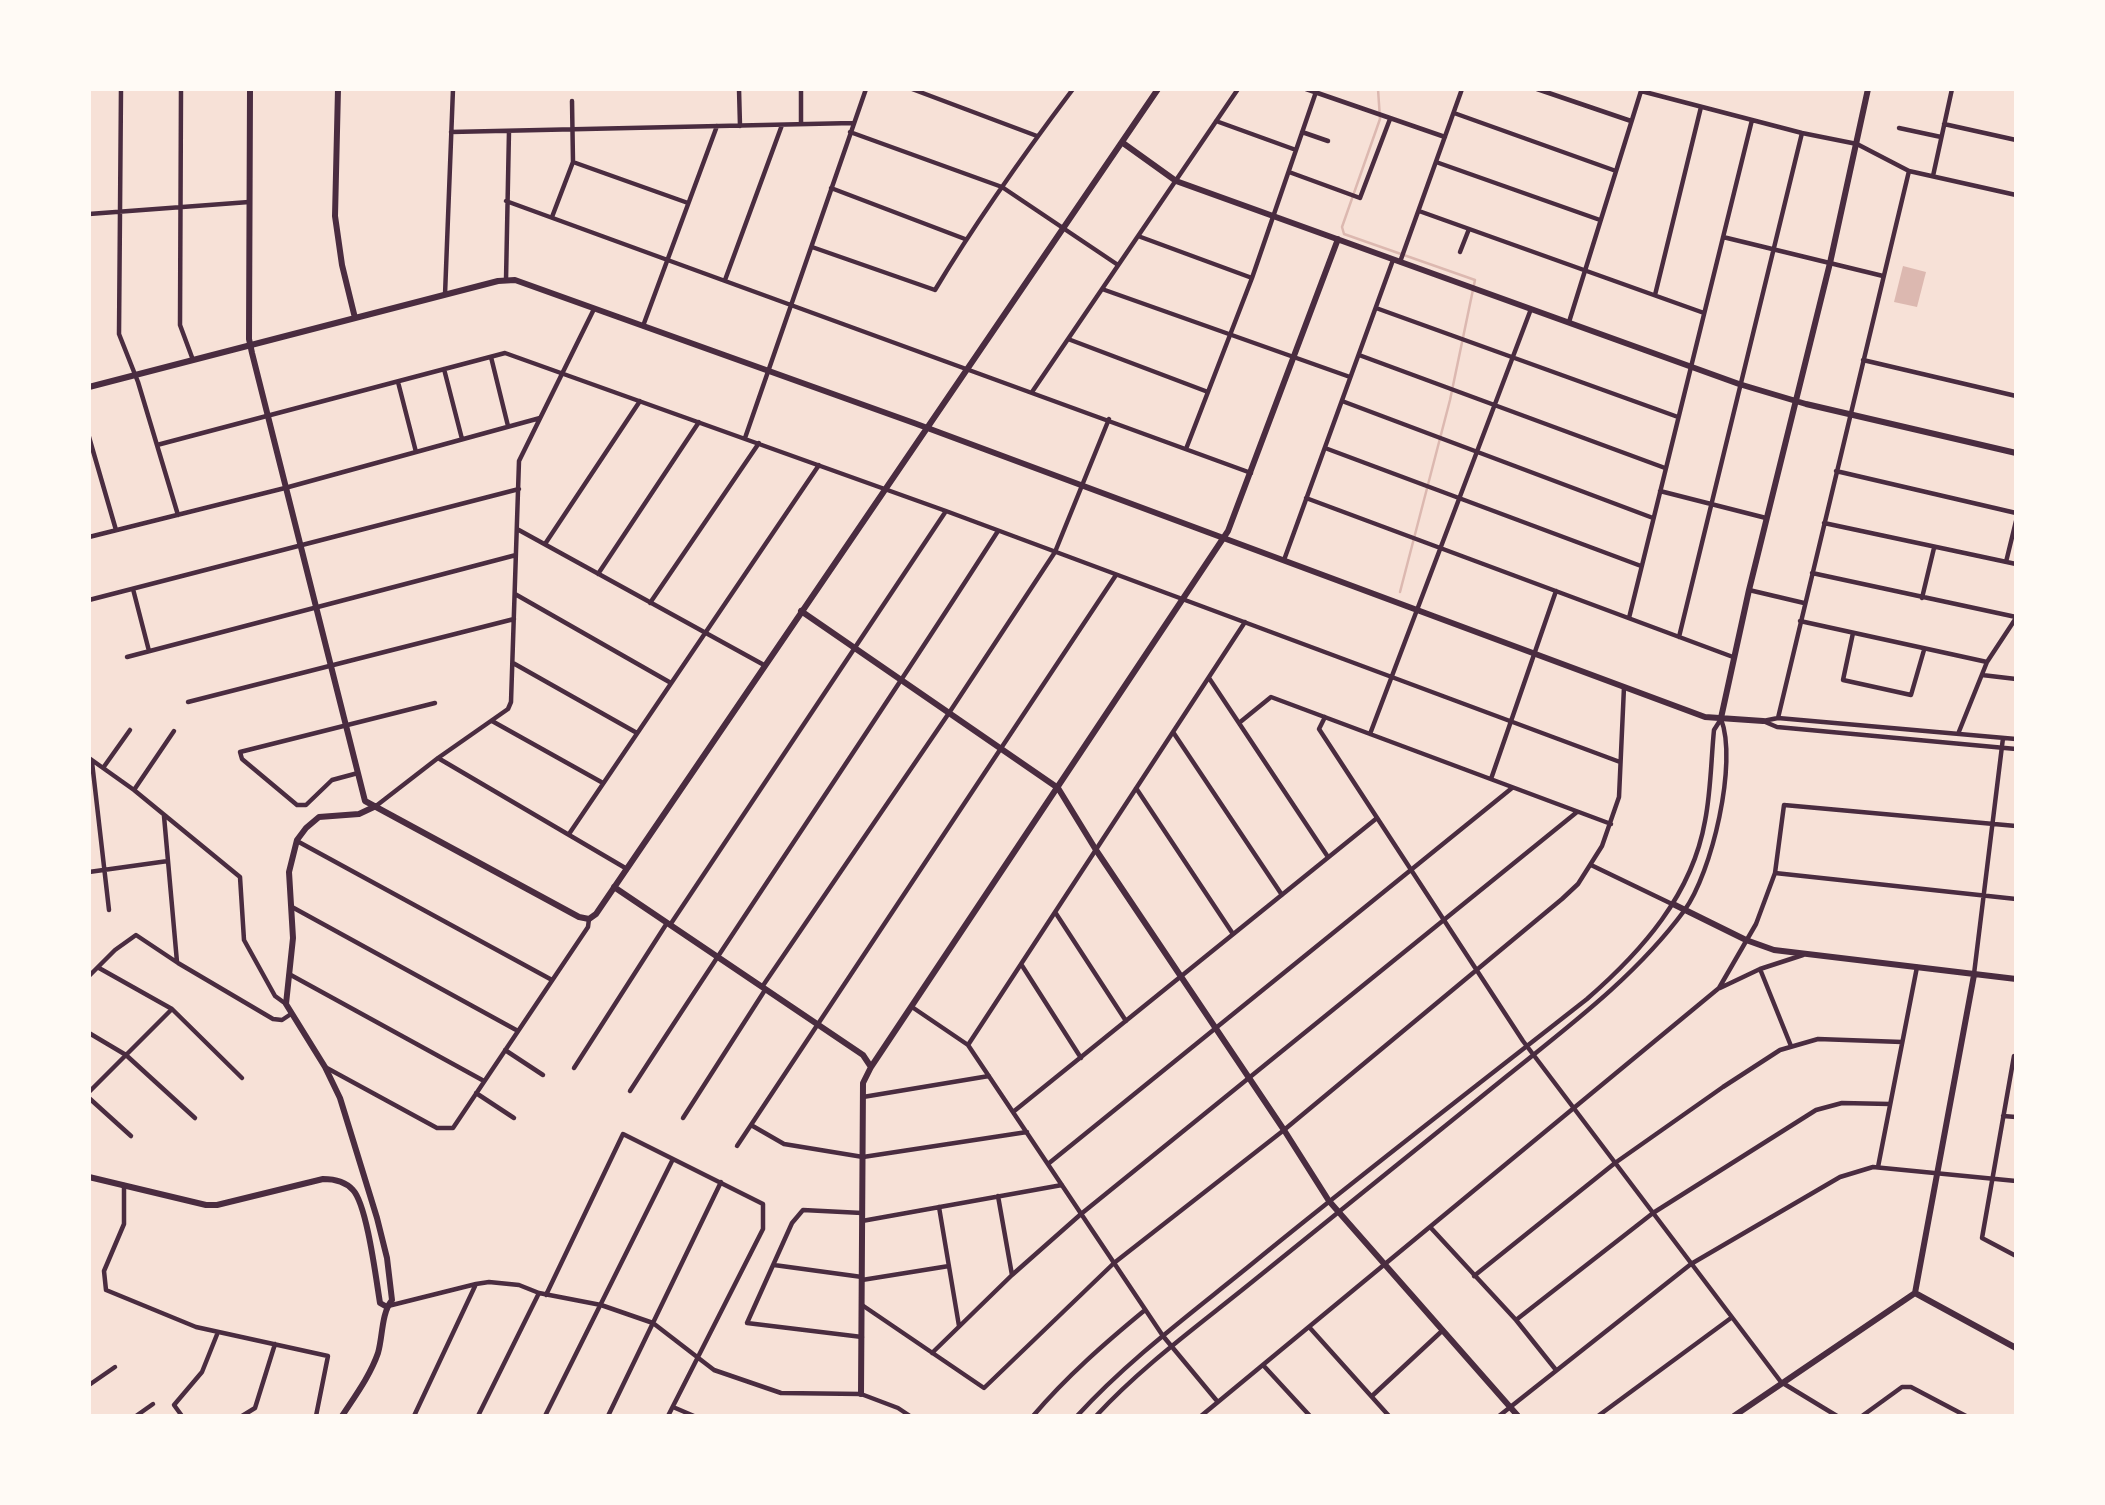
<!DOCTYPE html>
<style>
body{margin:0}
#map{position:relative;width:2105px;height:1505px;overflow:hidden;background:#f7e1d7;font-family:"PT Sans Narrow",sans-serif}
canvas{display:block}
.frame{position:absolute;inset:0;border:91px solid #fffaf5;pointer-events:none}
</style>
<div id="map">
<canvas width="2105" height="1505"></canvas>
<div class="frame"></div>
</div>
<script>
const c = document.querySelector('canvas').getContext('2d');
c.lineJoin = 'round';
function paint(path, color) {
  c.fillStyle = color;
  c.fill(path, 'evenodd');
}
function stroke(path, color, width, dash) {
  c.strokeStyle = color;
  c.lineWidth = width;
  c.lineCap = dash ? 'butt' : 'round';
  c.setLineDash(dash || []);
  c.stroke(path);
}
const water = new Path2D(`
 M1903,266L1926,272L1917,307L1894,302Z`);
const stream = new Path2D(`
 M1378,89L1380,119L1342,227L1344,234L1475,280L1450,400L1400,592`);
const minor = new Path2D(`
 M121,89L119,334L138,382L178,515
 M181,89L180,325L193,360
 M739,89L740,126
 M801,89V124
 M912,89L1037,136
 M1306,89L1445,137
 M1537,89L1631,121
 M1454,113L1616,171
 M1216,121L1296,150
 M1944,124L2016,140
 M1899,128L1941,137
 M451,132L853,123
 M850,132L1002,187L1118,265
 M1302,132L1328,141
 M573,162L688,203
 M1436,162L1600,220
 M1289,172L1360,198L1390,119
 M1933,176L1952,89
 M831,188L965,239
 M506,201L1251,473
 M1419,211L1704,313
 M89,214L249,202
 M552,217L573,162L572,101
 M1138,236L1252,278
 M1723,237L1883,276
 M812,247L935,290C977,220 1024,154 1073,89
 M1460,252L1469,229
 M1400,262L1462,89
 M506,280L509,131
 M725,280L782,125
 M1102,289L1350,377
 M445,295L453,89
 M1655,295L1701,107
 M1376,308L1678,417
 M1569,322L1641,91L1802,133L1857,144L1909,171L2016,195
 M643,326L717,126
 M1068,339L1208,392
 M1359,355L1665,468
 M491,357L508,426
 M1863,360L2016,396
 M444,369L462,439
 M398,382L416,452
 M1032,392L1238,89
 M1342,401L1653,518
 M89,437L116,530
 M745,438L866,89
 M157,445L505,353L946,511L1620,762
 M1325,448L1641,566
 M1186,449L1252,278L1317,89
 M1836,471L2016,513
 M1660,491L1766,518
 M1306,498L1733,657
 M1824,523L2016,564
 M517,529L764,665
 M89,537L285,488L540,418
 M545,544L640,401
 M1284,560L1393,260
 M2006,562L2016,521
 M1812,573L2016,617
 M598,574L699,422
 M133,589L149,651
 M1749,590L1804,603
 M515,594L671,683
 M1922,598L1934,548
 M89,600L519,489
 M650,603L759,443
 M1629,618L1752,120
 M1800,621L1987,662
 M1853,633L1843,680L1911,695L1924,650
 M1679,637L1802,133
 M127,657L516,555
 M513,663L637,733
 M1982,675L2016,679
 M1209,678L1328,857
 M188,702L514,619
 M1325,717L1319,729L1523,1041L1781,1382L1837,1416
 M1778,718L1909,171
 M492,721L603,783
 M1763,721L1777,727L2016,749
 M1763,721L1778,718L2016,739
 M1239,723L1271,697L1611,824
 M1173,732L1282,895
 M1370,734L1531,309
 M1958,734L1987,662L2016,618
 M89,758L134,790L240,877L244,940L275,996L286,1004
 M438,758L627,869
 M92,762L109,910
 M103,768L130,730
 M358,773L332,780L306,805H297L242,759L240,752L435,703
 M1491,779L1556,591
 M1136,788L1233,934
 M134,790L174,731
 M376,806L438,758L508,709L511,702L519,461L594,309
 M164,816L177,962
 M569,834L819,465
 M297,841L552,980
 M1591,865L1672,904
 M89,872L168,861
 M1775,873L2016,899
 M292,907L518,1031
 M1055,912L1126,1021
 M670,925L946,511
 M1021,964L1081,1058
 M99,968L172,1009L242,1078
 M1760,969L1791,1046
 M289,974L484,1081
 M1974,974L2003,738
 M89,976L115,950L136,935L178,963L273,1019L282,1020L291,1014
 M762,987L949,713L1055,552L1109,419
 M1720,988L1760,969L1803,955
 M912,1007L968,1045L1163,1336L1217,1401
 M89,1033L126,1055L195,1118
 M968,1045L1245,622
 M505,1050L543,1075
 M2016,1056H2014L1982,1238L2016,1256
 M325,1067L437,1128H453L588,927L589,919
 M574,1068L667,923
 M630,1091C751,903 878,719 998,531
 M89,1092L172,1009
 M476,1093L514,1118
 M863,1097L989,1076
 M89,1098L131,1136
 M1013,1112L1377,818
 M2003,1116L2016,1117
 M683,1118L765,990
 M751,1125L784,1144L863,1157L1027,1132
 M737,1146L1116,575
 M1048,1164L1512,788
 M1878,1167L1917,967
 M124,1185V1224L104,1271L106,1290L196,1327L328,1356L316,1416
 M998,1196L1012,1275
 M939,1207L959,1326
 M862,1221L1062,1185
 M1431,1228L1516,1320L1556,1370
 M774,1265L862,1277
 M1474,1276L1615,1163L1723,1087L1780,1050L1818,1039L1902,1042
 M862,1280L949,1266
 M546,1295L623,1134L763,1204V1229L668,1416
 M862,1305L984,1388L1114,1263L1284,1130L1562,899L1578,884L1602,846L1619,797L1624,687
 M388,1306L476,1284L489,1282L519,1285L539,1293L601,1305L653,1323L714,1370L781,1393L861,1394L898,1408L910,1416
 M1516,1320L1653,1213L1816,1110L1842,1103L1890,1104
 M1310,1328L1389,1416
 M862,1337L747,1323L792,1223L803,1210L862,1213
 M932,1353L1012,1275L1081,1214L1577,812
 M1263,1365L1310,1416
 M89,1385L115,1367
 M1372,1396L1443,1330
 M673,1407L694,1416
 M136,1416L153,1404
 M182,1416L174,1405L202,1372L218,1332
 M242,1416L255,1408L275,1344
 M414,1416L476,1284
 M478,1416L539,1293
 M545,1416L673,1159
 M608,1416L721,1182
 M1033,1416C1067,1376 1105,1343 1145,1310
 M1077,1416C1129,1359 1193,1312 1253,1263C1363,1173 1475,1087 1587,999C1642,951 1692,895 1705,821C1711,791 1711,760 1714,730L1721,719
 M1096,1416C1142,1366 1199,1325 1252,1282C1337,1213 1422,1145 1507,1076C1569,1026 1636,976 1684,911C1712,873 1738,762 1721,719
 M1201,1416L1719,988L1756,924L1775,873L1784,805L2016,826
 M1499,1416L1691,1264L1840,1177L1873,1167L2016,1181
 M1598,1416L1731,1318
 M1862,1416L1902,1387H1911L1966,1416`);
const tertiary = new Path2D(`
 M250,89L249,339L252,353L365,801L579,917L589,919L596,914L1158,89
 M338,89L335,216L342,265L355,318
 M1123,143L1176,181L1739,384L1806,404L2016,453
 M89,387L498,281L515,280L914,423L1705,717L1763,721
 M801,611L1058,788L1096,850L1284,1130L1329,1201L1518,1416
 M1721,718L1749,590L1830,263L1868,89
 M614,887L863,1055L871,1067
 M1673,904L1746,940L1774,950L2016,979
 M89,1177L206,1205H217L323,1179C334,1179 345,1181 353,1190C367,1205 376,1279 380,1303L387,1307
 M1915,1293L2016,1348
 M861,1394L863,1083L871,1067L1228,531L1338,239
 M342,1416C355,1396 370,1376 378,1353C383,1336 381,1314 392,1300L387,1258L377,1218L340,1098L325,1067L286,1004L293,938L289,872L297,840L306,828L319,817L359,814L376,806
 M1734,1416L1915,1293L1974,975`);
paint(water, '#dcb8b0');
stroke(stream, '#dcb8b0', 2.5);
stroke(minor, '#4a2c40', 4.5);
stroke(tertiary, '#4a2c40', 6);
</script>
